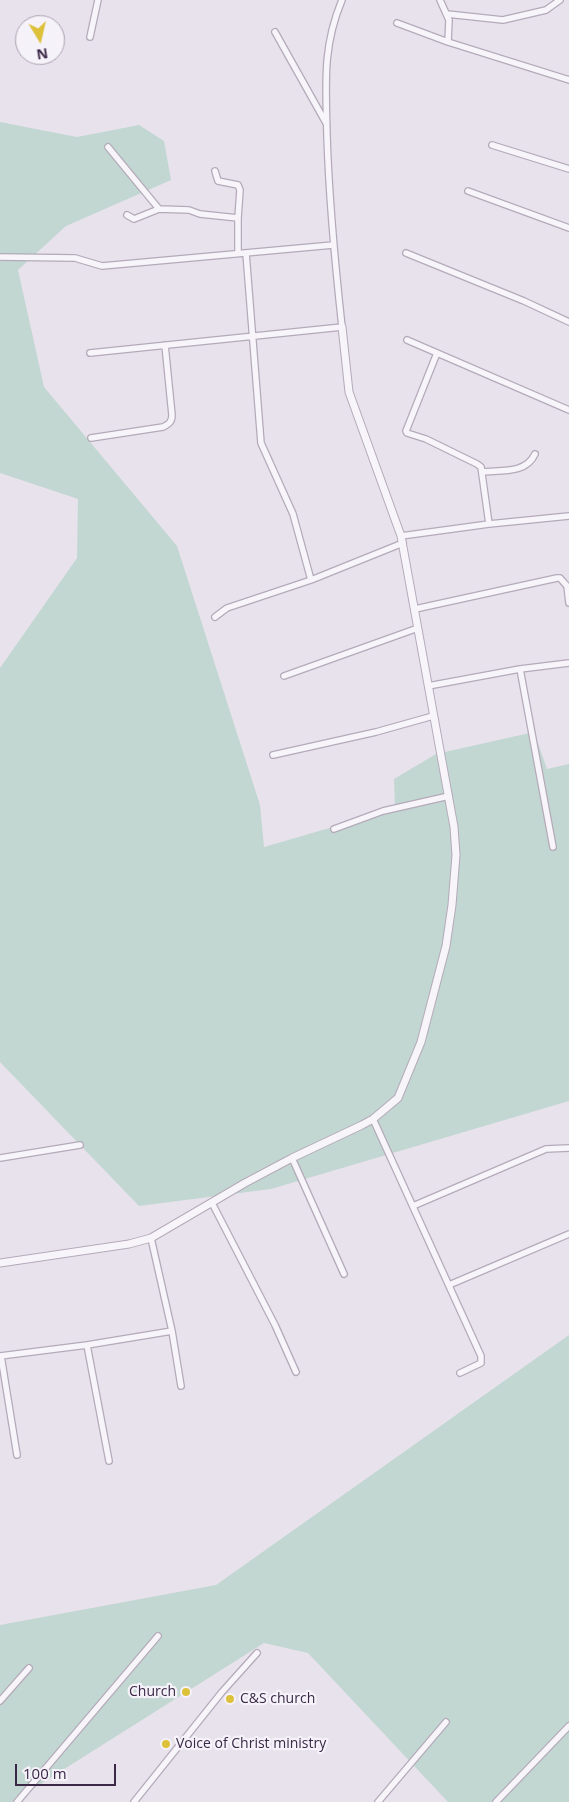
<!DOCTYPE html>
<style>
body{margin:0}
#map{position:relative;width:569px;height:1802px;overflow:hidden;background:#e8e2ec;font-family:"Open Sans",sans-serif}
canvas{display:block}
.north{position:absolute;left:15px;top:15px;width:50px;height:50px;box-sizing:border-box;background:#f6f2f9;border:1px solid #aba1b1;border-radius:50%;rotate:171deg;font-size:14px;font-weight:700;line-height:20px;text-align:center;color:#3a2846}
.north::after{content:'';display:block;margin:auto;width:18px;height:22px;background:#dec13a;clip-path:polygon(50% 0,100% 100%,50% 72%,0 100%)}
.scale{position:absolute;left:15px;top:1764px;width:101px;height:22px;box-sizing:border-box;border:2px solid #3a2846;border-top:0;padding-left:6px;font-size:15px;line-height:18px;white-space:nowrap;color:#3a2846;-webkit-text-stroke:4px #f6f2f9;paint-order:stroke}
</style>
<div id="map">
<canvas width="569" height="1802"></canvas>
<div class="north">N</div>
<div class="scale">100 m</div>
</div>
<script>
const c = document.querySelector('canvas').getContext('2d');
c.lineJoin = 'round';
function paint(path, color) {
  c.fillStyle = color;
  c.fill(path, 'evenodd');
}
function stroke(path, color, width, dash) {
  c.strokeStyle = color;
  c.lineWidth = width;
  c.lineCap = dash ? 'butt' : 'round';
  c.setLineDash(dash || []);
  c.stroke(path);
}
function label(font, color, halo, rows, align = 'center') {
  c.font = font + ' "Open Sans",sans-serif';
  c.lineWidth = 4.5;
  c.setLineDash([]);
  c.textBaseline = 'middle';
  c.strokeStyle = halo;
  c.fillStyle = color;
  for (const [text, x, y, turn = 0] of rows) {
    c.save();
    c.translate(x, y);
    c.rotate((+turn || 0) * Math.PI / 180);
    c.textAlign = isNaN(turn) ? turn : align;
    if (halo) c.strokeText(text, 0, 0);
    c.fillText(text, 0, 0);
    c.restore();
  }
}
const green = new Path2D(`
 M0,122L77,137L139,125L164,141L171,180L66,226L18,270L44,387L177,546L260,805L264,847L395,809L394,779L436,754L534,732L547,769L569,764V1101L271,1189L139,1206L0,1062V668L77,558L78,499L0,473Z
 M569,1335V1802H448L308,1653L264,1643L12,1802H0V1625L216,1585Z`);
const minor = new Path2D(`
 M440,0L449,20L448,42
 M447,14L503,20L546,10L560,0
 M397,23L448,42L569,80
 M275,32L326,123
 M90,37L98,0
 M492,145L569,169
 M108,147L159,209L189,210L200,214L238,218V253
 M215,171L218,181L238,185L240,190L238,218
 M468,191L569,228
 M127,215L134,219L159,209
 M246,253L261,443L293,514L311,580
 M406,253L524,301L569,322
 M0,257L75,258L102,266L333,245
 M407,340L569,410
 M90,353L342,327C335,263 329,200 327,136C326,85 322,48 342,0
 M437,353L406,431L407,433L426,439L477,464L481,467L489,524
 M91,438L163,427C169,424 172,422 172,415L165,345
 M482,472C501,470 526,474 535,454
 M401,536L489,524L569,516
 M415,609L557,578H560L567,586L569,603
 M215,617L227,608L311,580L403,543
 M520,669L553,847
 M284,676L418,628
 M428,686L520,669L569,663
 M273,755L376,732L433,716
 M334,829L383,811L449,796
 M373,1119L481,1356V1363L460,1373
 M0,1158L80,1145
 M292,1158L344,1274
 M212,1203L275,1325L296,1372
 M413,1206L546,1149L569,1148
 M151,1238L172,1331L181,1386
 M449,1285L569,1234
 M87,1345L109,1461
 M0,1356L87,1345L172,1331
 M1,1356L17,1455
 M0,1701L29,1668
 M17,1802L158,1636
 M134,1802L222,1692L257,1653
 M378,1802L446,1722
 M496,1802L569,1726`);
const tertiary = new Path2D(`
 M0,1263L129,1244L151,1238L245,1183L292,1158L362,1125L373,1119L398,1098L421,1042L446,946L452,905L456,855L454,827L401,536L349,392L342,327`);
const markers = [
 [186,1692,5,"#dec13a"],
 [230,1699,5,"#dec13a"],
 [166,1744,5,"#dec13a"]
];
const poiNames = [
 ["Church",176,1692,"right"],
 ["C&S church",240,1699],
 ["Voice of Christ ministry",176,1744]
];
paint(green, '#c2d7d1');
stroke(minor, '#b4aaba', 8);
stroke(tertiary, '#b4aaba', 9);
stroke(minor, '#f8f5fa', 5.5);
stroke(tertiary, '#f8f5fa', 7);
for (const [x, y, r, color] of markers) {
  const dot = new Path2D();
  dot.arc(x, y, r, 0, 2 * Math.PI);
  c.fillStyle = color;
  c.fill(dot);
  stroke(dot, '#f6f2f9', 2);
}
label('14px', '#3a2846', '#f6f2f9', poiNames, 'left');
</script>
